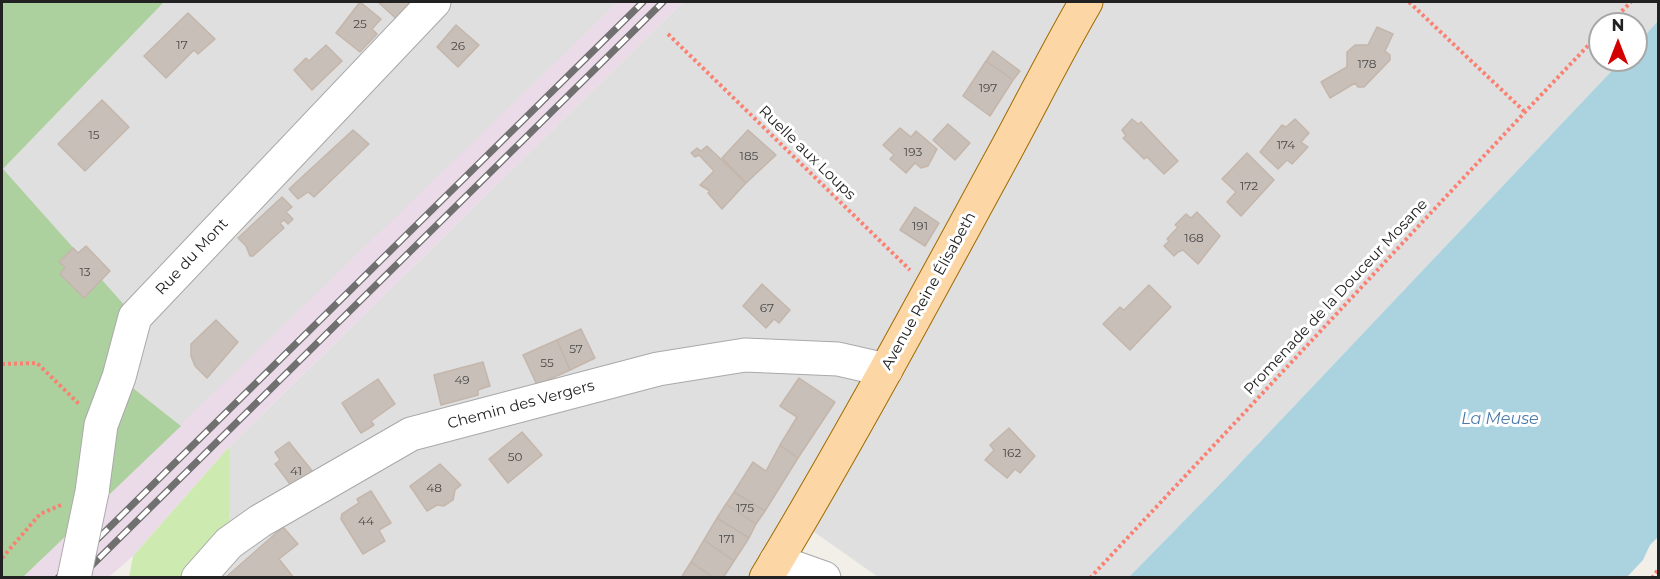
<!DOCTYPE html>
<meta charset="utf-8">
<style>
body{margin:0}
#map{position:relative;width:1660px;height:579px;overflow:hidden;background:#f2efe9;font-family:Montserrat,sans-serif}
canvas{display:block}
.frame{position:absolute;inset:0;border:3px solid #222;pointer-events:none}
.north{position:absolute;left:1588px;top:12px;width:60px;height:60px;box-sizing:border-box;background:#fff;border:2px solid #a7a7a7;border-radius:50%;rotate:0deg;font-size:16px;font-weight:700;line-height:24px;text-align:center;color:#222}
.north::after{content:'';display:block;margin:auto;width:21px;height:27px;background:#d40000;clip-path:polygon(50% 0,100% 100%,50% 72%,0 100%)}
</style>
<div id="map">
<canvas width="1660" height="579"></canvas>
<div class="frame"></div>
<div class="north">N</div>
</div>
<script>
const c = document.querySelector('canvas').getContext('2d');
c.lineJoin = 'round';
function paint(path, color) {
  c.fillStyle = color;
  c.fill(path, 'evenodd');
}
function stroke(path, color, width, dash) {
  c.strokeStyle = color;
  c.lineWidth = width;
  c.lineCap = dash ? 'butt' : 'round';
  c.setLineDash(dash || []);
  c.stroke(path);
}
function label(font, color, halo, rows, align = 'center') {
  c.font = font + ' Montserrat,sans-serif';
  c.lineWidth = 6;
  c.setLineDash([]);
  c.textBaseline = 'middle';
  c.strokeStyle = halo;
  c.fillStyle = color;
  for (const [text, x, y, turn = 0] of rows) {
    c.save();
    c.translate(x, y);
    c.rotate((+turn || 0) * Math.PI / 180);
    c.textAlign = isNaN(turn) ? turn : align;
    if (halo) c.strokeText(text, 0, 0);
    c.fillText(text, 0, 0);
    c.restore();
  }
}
const residential = new Path2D(`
 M164,2H619L181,426L119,377L3,169Z
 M683,2H1658V21L1636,45V24H1600V60H1622L1225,479L1129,577H878L800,522L766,577L198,578L229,543V447Z`);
const industrial = new Path2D(`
 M618,2H683L229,447L133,556L109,577L22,578Z`);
const grass = new Path2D(`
 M229,447V543L198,577L129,578L133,556Z`);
const forest = new Path2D(`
 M2,2H164L3,169L135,317L119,377L181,426L22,578L2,577Z`);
const water = new Path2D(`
 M1658,21V537L1650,545L1643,560L1627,577H1129L1225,479L1622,60H1636V45Z`);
const building = new Path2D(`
 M360,2L381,19L372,29L377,34L360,52L336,33Z
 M378,2H420L401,23Z
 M188,13L215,39L198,54L194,50L166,78L144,56Z
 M456,25L479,45L458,67L437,47Z
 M1377,27L1393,34L1385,51L1390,55V60L1364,87H1358L1355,83L1330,98L1321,82L1347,67V52L1355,45H1368Z
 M326,45L342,61L312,90L294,70L306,58L309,61Z
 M993,51L1020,71L1013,80L986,61Z
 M986,61L1013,80L990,116L963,96Z
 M102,100L129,127L85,171L58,144Z
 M1132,119L1138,124L1141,122L1178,161L1164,174L1147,157L1144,159L1123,138L1126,136L1122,130Z
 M1295,119L1309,133L1301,142L1308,147L1292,164L1287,160L1278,169L1260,152L1282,125L1286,127Z
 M948,124L970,143L955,160L933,140Z
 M900,128L911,137L916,131L937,149L928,166L921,168L915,163L906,173L890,159L894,155L883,145Z
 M353,130L369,144L314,197L308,192L298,199L289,189Z
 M748,130L776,155L746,183L722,158Z
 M707,146L746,183L722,209L708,193L710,191L700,185L714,171L699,155L695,157L691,153L697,148L701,151Z
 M1247,153L1274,180L1241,216L1227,202L1236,192L1222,179Z
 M282,197L292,207L286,212L293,219L288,224L284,220L280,223L284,228L253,256H250L246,246L238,238Z
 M915,207L939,223L925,246L900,230Z
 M1197,212L1220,236L1198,264L1183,250L1178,252L1174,256L1164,246L1169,241L1167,239L1178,227L1175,225L1186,214L1191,218Z
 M86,246L110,271L84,298L60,274L65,267L59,262L73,248L78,253Z
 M762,284L790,310L779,323L774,319L766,328L743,306Z
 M1149,285L1171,307L1130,350L1103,324L1120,307L1124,310Z
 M216,320L238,342L207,378L195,366L191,356V344Z
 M581,329L595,358L570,370L557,340Z
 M557,340L570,370L537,385L523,355Z
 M483,362L490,386L478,390V395L441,405L434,375Z
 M799,378L835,402L798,458L780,445L797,417L780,406Z
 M378,379L395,404L371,421L374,425L361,433L342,403Z
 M1009,428L1035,456L1020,473L1015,469L1007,478L985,460L994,450L990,445Z
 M522,432L542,455L508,483L489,459Z
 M289,442L317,477L296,492L275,464L280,460L275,452Z
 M780,445L798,458L765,511L734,492L753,462L766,471Z
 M440,464L461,485L455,490L453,500L444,506L437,505L427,511L410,486Z
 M371,491L391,523L379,530L385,541L363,554L341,519L342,514L359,503L357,499Z
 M734,492L765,511L756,524L726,504Z
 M726,504L756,524L749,538L717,518Z
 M717,518L749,538L734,561L704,540Z
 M283,527L298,544L279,559L294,578H225Z
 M704,540L734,561L723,578H714L691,562Z
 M691,562L714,578H681Z`);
const path = new Path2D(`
 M1409,2L1525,112
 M1609,24L1631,2
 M668,34L910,270
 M2,364L37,363L79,404
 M2,558L40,514L61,505
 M1090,578L1525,112L1600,33
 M1652,578L1658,570`);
const minor = new Path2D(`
 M92,492L101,425L119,377L135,317L434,2
 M776,561L824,578
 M198,578L229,543L260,521L411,434L658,369L745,355L838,359L886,370`);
const major = new Path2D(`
 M766,578C851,437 928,293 1006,150C1033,100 1058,50 1086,2`);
const rail = new Path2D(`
 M58,578L643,2
 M79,578L663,2`);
const minorBridge = new Path2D(`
 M74,578L92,492`);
const numberNames = [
 ["25",360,24],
 ["17",182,45],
 ["26",458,46],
 ["178",1367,64],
 ["197",988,88],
 ["15",94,135],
 ["174",1286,145],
 ["193",913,152],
 ["185",749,156],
 ["172",1249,186],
 ["191",920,226],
 ["168",1194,238],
 ["13",85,272],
 ["67",767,308],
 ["57",576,349],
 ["55",547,363],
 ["49",462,380],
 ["162",1012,453],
 ["50",515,457],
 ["41",296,471],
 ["48",434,488],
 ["175",745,508],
 ["44",366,521],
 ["171",727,539]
];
const streetNames = [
 ["Ruelle aux Loups",807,153,44],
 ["Rue du Mont",192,257,-47],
 ["Avenue Reine Élisabeth",929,291,-61],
 ["Promenade de la Douceur Mosane",1336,297,-47],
 ["Chemin des Vergers",521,405,-15]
];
const waterNames = [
 ["La Meuse",1500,419]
];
paint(residential, '#e0dfdf');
paint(industrial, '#ebdbe8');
paint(grass, '#cdebb0');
paint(forest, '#add19e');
paint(water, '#aad3df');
paint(building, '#c7bfb8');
stroke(building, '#c4b6ab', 1.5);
stroke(minor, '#a9a9a9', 35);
stroke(major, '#a06b00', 35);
stroke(path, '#fa8072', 4, [3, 3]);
stroke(minor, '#fff', 33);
stroke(major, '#fcd6a4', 33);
stroke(rail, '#707070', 7);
stroke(rail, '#fff', 4.5, [14]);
stroke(minorBridge, '#a9a9a9', 35, []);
stroke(minorBridge, '#fff', 33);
label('12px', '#4b4948', null, numberNames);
label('15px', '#222', '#fff', streetNames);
label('italic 16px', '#4a7aab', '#fff', waterNames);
</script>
